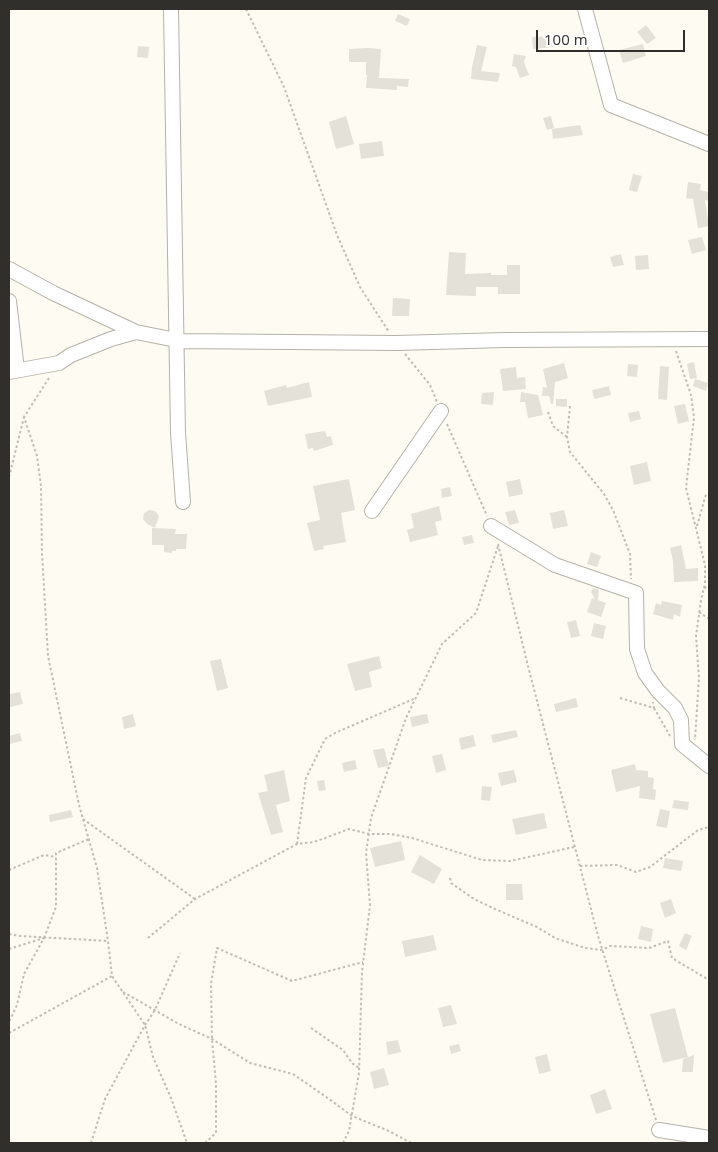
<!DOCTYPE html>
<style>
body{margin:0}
#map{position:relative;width:718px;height:1152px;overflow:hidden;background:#fefcf2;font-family:"Open Sans",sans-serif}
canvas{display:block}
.frame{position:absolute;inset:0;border:10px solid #302f2b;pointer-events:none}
.scale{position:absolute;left:536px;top:30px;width:149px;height:22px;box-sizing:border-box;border:2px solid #302f2b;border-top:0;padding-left:6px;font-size:15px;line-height:18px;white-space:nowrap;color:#302f2b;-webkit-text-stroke:4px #fff;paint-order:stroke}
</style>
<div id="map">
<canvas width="718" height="1152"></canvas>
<div class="frame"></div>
<div class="scale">100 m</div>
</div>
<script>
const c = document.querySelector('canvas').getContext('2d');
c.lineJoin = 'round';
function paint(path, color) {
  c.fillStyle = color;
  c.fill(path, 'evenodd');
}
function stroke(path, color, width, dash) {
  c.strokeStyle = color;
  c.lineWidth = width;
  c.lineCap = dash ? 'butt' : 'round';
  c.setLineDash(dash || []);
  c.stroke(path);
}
const building = new Path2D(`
 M398,14L410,19L407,26L395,21Z
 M646,25L656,38L647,44L637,32Z
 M551,36L553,47L533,49L532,37Z
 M643,44L646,56L623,63L619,50Z
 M477,45L487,47L481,71L500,73L498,82L471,79L472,67Z
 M138,46L149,47L148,58L137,57Z
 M367,48L381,49L379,78L409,79L408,87L397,86V90L366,88L367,75H366V62H349V49Z
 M514,54L526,56L524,62L529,75L520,78L516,67L512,66Z
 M346,116L354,144L336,149L329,122Z
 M551,116L554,128L547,130L543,118Z
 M580,125L583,135L553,139L552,129Z
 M382,141L384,156L361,159L359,144Z
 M633,174L642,176L637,192L629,190Z
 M688,182L701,184L700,190L709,192V201L705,200L709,226L698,228L693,199L686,198Z
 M702,237L706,250L692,254L688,240Z
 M449,252L466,253L465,274L491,273V275H507V265H520V294H498V287H476V296L446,295Z
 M621,254L624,265L613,267L610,257Z
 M648,255L649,269L636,270L635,256Z
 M393,298L410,299L409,316H392Z
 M694,362L697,378L690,379L687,364Z
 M564,363L568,378L555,382L553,404H551L549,396H542L543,387L547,388L543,369Z
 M628,364L638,365L637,377L627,376Z
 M660,366L669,367L667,400L658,399Z
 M516,367L517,378L525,377L526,389L503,391L500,369Z
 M695,379L708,383L706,391L693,386Z
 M309,382L312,397L268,406L264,391L286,385L287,388Z
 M609,386L611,395L594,399L592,390Z
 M494,392L493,405L481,404L482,393Z
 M521,392L538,395L543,415L528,418L525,402H520Z
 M556,399H567V407L556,406Z
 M685,404L689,421L678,424L674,406Z
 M639,411L641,419L630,422L628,413Z
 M325,431L327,437L331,436L333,445L314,451L313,448L308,449L305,434Z
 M647,462L651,481L634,485L630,466Z
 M349,479L355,510L341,513L346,542L323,546L324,549L314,551L307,523L320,520L313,486Z
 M520,479L523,494L509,497L506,482Z
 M450,487L452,496L442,498L441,489Z
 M439,506L442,520L435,522L438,535L410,542L407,530L414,528L411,514Z
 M149,510L155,511L159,516L155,528L147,524L143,519L144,513Z
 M515,510L519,523L509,525L505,512Z
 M564,510L568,526L553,529L550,513Z
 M152,528L176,529L175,534H187L186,549H176V551H172V553L164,552V545H152Z
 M472,535L474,543L464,545L462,537Z
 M681,545L686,569L698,568V581L674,582L673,561L670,548Z
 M591,552L601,556L597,567L587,564Z
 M593,588L599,590L598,600L606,603L601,617L587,612L592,598L595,599L591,592Z
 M662,601L682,605L680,617L674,614L673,620L653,614L656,603L661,605Z
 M576,620L580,636L571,638L567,622Z
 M594,623L606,626L603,639L591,636Z
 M379,656L382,668L369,672L372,687L355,691L347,664Z
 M221,659L228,688L217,691L210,661Z
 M20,692L23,704L10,707L9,694Z
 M576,698L578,707L556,712L554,704Z
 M133,714L136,726L124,729L122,717Z
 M427,714L429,723L412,727L410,717Z
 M516,730L518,737L493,743L491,735Z
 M20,733L22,741L9,744V736Z
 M473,735L476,746L461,750L459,738Z
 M384,748L389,766L378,768L373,750Z
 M442,754L446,770L436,773L432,756Z
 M355,760L357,769L344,772L342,763Z
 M635,764L636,770L648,771V777L654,778L653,789L656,790L655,800L639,798L640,786L616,792L611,770Z
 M284,770L290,801L276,805L283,832L271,835L258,793L268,791L264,775Z
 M514,770L517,782L501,786L498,773Z
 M324,780L326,790L319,791L317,781Z
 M482,786L492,787L490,801L481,800Z
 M674,800L689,802L688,810L672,808Z
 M660,809L670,811L667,828L656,826Z
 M71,810L73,817L50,822L49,815Z
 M544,813L547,828L516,835L512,819Z
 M401,841L405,860L375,867L370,848Z
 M420,855L442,869L434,884L411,872Z
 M665,858L683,861L681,871L663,868Z
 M506,884H522L523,900H506Z
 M671,899L676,913L665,918L660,903Z
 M641,926L653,929L651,942L638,939Z
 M685,933L692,936L686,950L679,946Z
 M433,935L437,950L405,957L402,941Z
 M451,1005L457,1024L443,1027L438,1008Z
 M675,1008L688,1057L663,1063L650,1014Z
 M398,1040L401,1052L388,1055L386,1042Z
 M459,1044L461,1051L451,1054L449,1046Z
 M547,1054L551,1071L539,1074L535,1057Z
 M694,1055L693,1072H682L683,1059Z
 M384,1068L389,1085L374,1089L370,1072Z
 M605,1089L612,1109L596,1114L590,1095Z`);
const path = new Path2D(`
 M246,9L284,87L337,235L360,287L389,332
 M676,351L691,395L694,417L686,488L705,565V584L701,600L696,636L699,678L695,740
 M405,354L430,385L437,402
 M49,378L24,417L37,456L41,486L42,553L48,656L79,805L97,868L108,941
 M570,406L567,437L570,452L604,494L613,510L630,554L631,579
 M548,412L553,426L567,437
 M447,424L487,516
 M9,477L24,417
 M697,526L706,494
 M498,544L529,670L598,936L656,1120
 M704,588L709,586
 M699,612L709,619
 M620,698L654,708L653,702
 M654,708L670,736
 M83,819L195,899
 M297,844L306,778L325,739L335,733L416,698
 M580,866L617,865L636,872L650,867L698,830L709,827
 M9,870L44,855L56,857
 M450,878L451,883L474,899L495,909L537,927L555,938L585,948L602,950L610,946L649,948L668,941L672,958L709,980
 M9,934L20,936L108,941L112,976L145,1025L153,1057L171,1098L187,1143
 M44,938L56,907V853L89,839
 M148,938L195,899L297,844L314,842L349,829L369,834H390L412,838L482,860L510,861L574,847
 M9,949L44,938L24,974L17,1005L9,1022
 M123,992L179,1024L212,1039L250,1063L293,1074L329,1099L352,1116L389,1131L411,1143
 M311,1028L343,1050L352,1063L359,1068
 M9,1033L112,976
 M91,1143L105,1099L145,1025L155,1010L180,953
 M205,1143L216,1133V1084L212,1039L211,984L217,948L292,981L363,962
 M343,1143L349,1131L359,1073L362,972L370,905L366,853L371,818L406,718L442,644L476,613L498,546`);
const minor = new Path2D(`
 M171,9L178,433L183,502
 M585,9L611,105L709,144
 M9,269L53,293L136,332L181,341L396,343L505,340L709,339
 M9,301L17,370
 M9,372L59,363L71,355L111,339L136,332
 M372,511L441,411
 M491,526L555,565L636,593L637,649L645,673L658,691L675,708L681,720L682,744L709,766
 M659,1130L709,1138`);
paint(building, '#e4e2d8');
stroke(minor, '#b4b2a9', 16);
stroke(path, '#bfbeb6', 2, [2.5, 2.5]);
stroke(minor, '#fff', 14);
</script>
